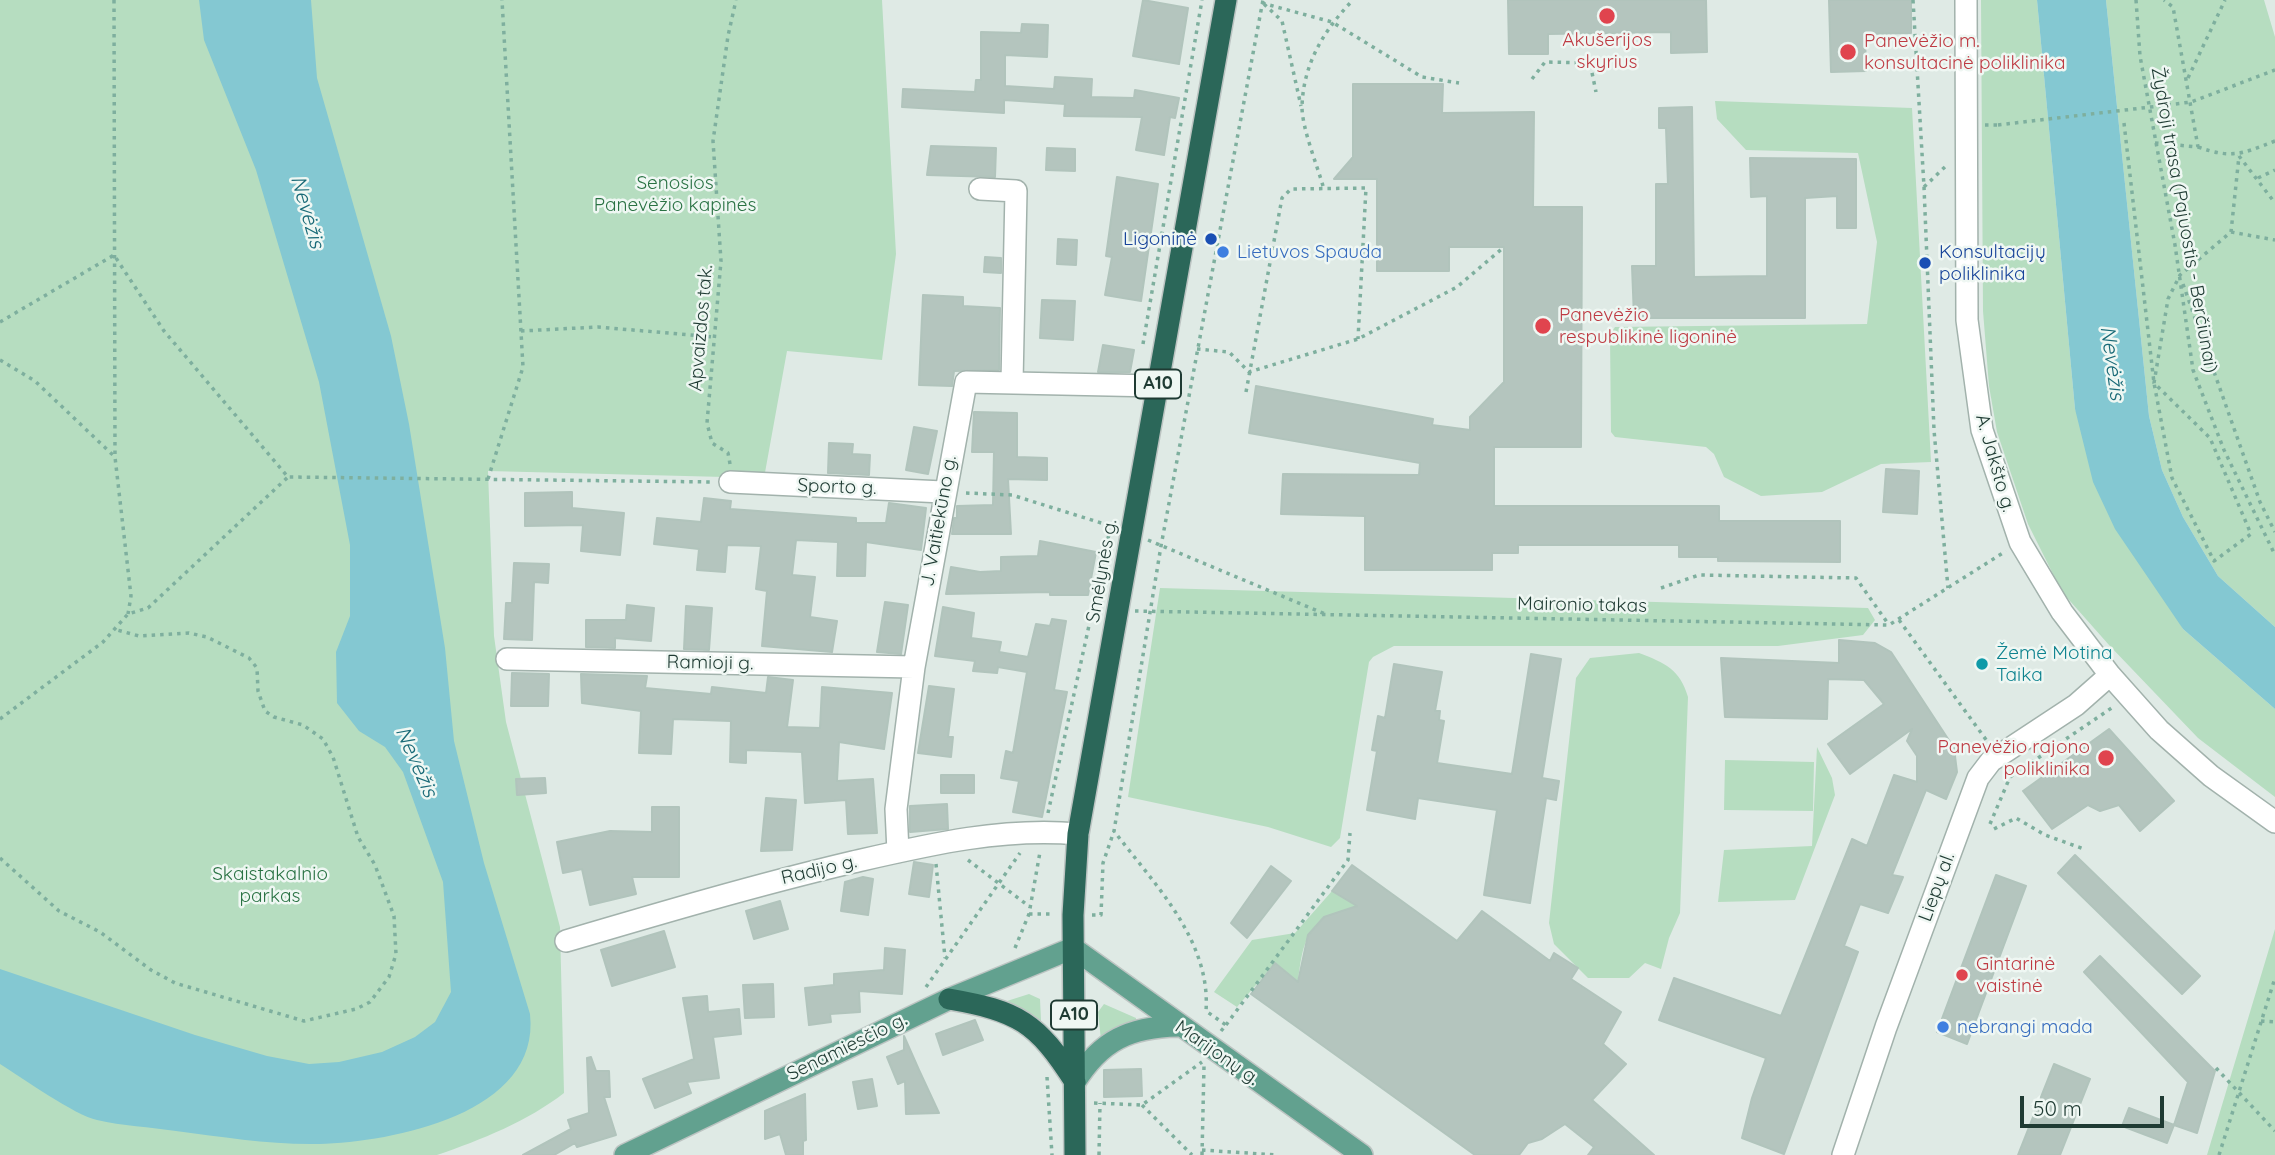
<!DOCTYPE html>
<meta charset="utf-8">
<style>
body{margin:0}
#map{position:relative;width:2275px;height:1155px;overflow:hidden;background:#dfeae5;font-family:Quicksand,sans-serif}
canvas{display:block}
.scale{position:absolute;left:2020px;top:1096px;width:144px;height:32px;box-sizing:border-box;border:4px solid #1f3b33;border-top:0;padding-left:9px;font-size:21px;line-height:24px;white-space:nowrap;color:#1f3b33;-webkit-text-stroke:5px #eff7f3;paint-order:stroke}
</style>
<div id="map">
<canvas width="2275" height="1155"></canvas>
<div class="scale">50 m</div>
</div>
<script>
const c = document.querySelector('canvas').getContext('2d');
c.lineJoin = 'round';
function paint(path, color) {
  c.fillStyle = color;
  c.fill(path, 'evenodd');
}
function stroke(path, color, width, dash) {
  c.strokeStyle = color;
  c.lineWidth = width;
  c.lineCap = dash ? 'butt' : 'round';
  c.setLineDash(dash || []);
  c.stroke(path);
}
function label(font, color, halo, rows, align = 'center') {
  c.font = font + ' Quicksand,sans-serif';
  c.lineWidth = 5;
  c.setLineDash([]);
  c.textBaseline = 'middle';
  c.strokeStyle = halo;
  c.fillStyle = color;
  for (const [text, x, y, turn = 0] of rows) {
    c.save();
    c.translate(x, y);
    c.rotate((+turn || 0) * Math.PI / 180);
    c.textAlign = isNaN(turn) ? turn : align;
    if (halo) c.strokeText(text, 0, 0);
    c.fillText(text, 0, 0);
    c.restore();
  }
}
const green = new Path2D(`
 M0,0H882L896,254L882,360L787,351L764,478L488,471L494,636L506,722L560,927L564,1093C528,1121 481,1140 437,1155H0Z
 M1981,0H2037L2075,409L2183,629L2275,709V797L2198,738L2109,645L2062,592L2028,524L1997,432L1989,386L1983,311Z
 M2106,0H2264L2275,37V627L2218,576L2183,517L2162,470L2149,416Z
 M1715,101L1912,108L1931,462L1881,464L1822,492L1761,496L1724,477L1714,454L1706,447L1615,437L1611,432L1610,335L1615,327L1867,324L1877,242L1858,153L1746,150L1717,119Z
 M1160,588L1868,608L1875,620L1863,635L1778,646H1394L1373,657L1369,662L1340,838L1331,847L1268,827L1128,797Z
 M1639,653C1665,663 1680,669 1688,697L1680,913L1669,938L1661,969L1645,963L1629,978H1588L1554,944L1549,923L1576,678L1590,658Z
 M1817,747L1832,778L1835,795L1795,900L1718,902L1724,850L1812,846Z
 M1725,760L1814,762L1813,811L1724,810Z
 M1332,891L1357,906C1309,922 1304,932 1298,982L1275,963L1237,1007L1214,992L1252,940L1295,933Z
 M2275,929V1155H2207Z
 M1029,994L1040,999L1041,1021L1007,1001Z
 M1104,1004L1136,1018V1021L1101,1040L1098,1012Z`);
const water = new Path2D(`
 M199,0H311L317,78L391,336L409,424L445,648L454,741L484,863L530,1014C541,1114 392,1142 319,1144C271,1145 223,1137 176,1131C150,1127 122,1126 97,1120C76,1116 21,1077 0,1064V969L195,1035L267,1056L309,1064L339,1062L382,1052L415,1037L435,1022L451,992L443,882L403,772L385,747L359,731L337,703L336,652L350,616V545L319,382L256,170L204,40Z
 M2037,0H2106L2149,416L2162,470L2183,517L2218,576L2275,627V709L2183,629L2115,529L2093,482L2075,409Z`);
const building = new Path2D(`
 M1143,0L1188,8L1179,64L1133,56Z
 M1508,0H1706L1707,52L1671,53V32L1548,34V54H1509Z
 M1829,0H1911V33L1865,34L1866,71L1831,72Z
 M1022,24L1048,25L1047,57L1005,55V86L1054,89L1055,77L1092,79L1091,97L1134,98L1135,90L1179,98L1175,118L1170,117L1164,155L1136,150L1142,117L1064,116L1065,104L1004,100V113L902,107L903,89L975,92L976,80H981V32L1021,33Z
 M1353,84H1443L1442,113L1534,112L1533,207H1582L1581,447H1494V506H1719V521H1840V562L1718,561V557H1679V545H1518V553H1492V570H1365V516L1281,514L1283,474L1419,475L1420,463L1249,433L1256,386L1433,419L1432,425L1470,430V417L1504,382V247H1449V271H1377V179H1334L1353,157Z
 M1692,107L1694,277L1767,276V196L1751,197L1750,158L1856,159V228H1837V196L1805,198V318H1634L1632,266H1656V184H1668L1666,128H1659V108Z
 M931,146L996,148L995,177L927,175Z
 M1047,148L1075,149V171L1046,170Z
 M1117,177L1158,184L1141,301L1105,295L1112,257L1106,256Z
 M1058,239L1077,240L1076,265L1057,264Z
 M985,257L1001,258V273L984,272Z
 M923,295L963,297V306L1000,308L999,370L954,371L952,386L919,385Z
 M1042,300L1075,301L1073,340L1040,338Z
 M1103,345L1134,350L1130,372H1098Z
 M974,412L1017,413V457L1047,458V480L1008,479L1011,534H952L954,518H957V506L993,505L994,452H972Z
 M914,427L937,431L928,474L906,470Z
 M829,443L853,444L852,454L870,455L869,475L828,473Z
 M1886,469L1919,471L1917,514L1883,512Z
 M572,492V508L624,513L620,555L581,551L583,525L525,526V493Z
 M704,498L731,501L730,509L856,518V523H886L889,503L926,508L921,550L866,542L865,576H837L838,542L796,540L792,575L815,577L810,617L837,621L832,652L762,646L767,591L756,589L761,546L727,545L725,572L697,570L699,549L654,544L657,518L701,522Z
 M1040,541L1096,552L1088,595H1050V592L946,594L951,567L980,572L1001,571V557L1038,556Z
 M514,563L549,564L548,583L534,582L532,640L504,639L506,603H512Z
 M885,602L908,605L901,654L877,652Z
 M627,605L654,608L651,641L615,638V648L586,647V620H626Z
 M686,606L712,608L709,650L684,649Z
 M943,607L974,613L971,638L1001,642L999,652L1028,657L1036,624L1050,626L1052,619L1066,621L1054,690L1067,692L1042,817L1013,812L1019,781L1001,778L1006,751L1013,753L1027,672L998,667L997,673L973,671L975,661L935,656Z
 M1839,640L1875,643L1891,652L1954,748L1957,772L1946,799L1926,790L1892,875L1903,877L1888,913L1860,904L1844,946L1858,952L1784,1154L1742,1138L1752,1098L1766,1058L1659,1020L1674,978L1781,1016L1852,839L1867,846L1894,775L1917,782V756L1907,741L1912,729L1850,774L1828,744L1884,704L1864,680L1828,679L1827,719L1725,717L1721,658L1839,663Z
 M1531,654L1561,659L1542,778L1559,781L1556,800L1546,798L1530,903L1484,895L1497,810L1418,798L1415,819L1367,810L1377,751L1372,750L1378,716L1385,718L1394,664L1442,672L1435,711H1440L1439,720L1444,721L1437,763L1512,774Z
 M512,673L549,674L548,706H511Z
 M581,674L647,676L645,688L711,694L712,687L766,693L768,677L793,680L787,727L820,728L822,687L892,693L884,749L839,742L837,781L873,779L877,833L848,834L846,800L805,803L802,752L746,750V763L730,762L731,721L673,719L671,754L639,753L641,711L582,703Z
 M929,686L954,689L948,737H953L951,757L918,753Z
 M2109,729L2174,801L2140,831L2119,805L2100,811L2088,805L2052,829L2023,791Z
 M941,775H974V793H941Z
 M545,778L546,793L517,795L516,779Z
 M766,798L796,800L792,850L761,851Z
 M947,804L948,829L910,832V806Z
 M652,807H679V877H632L636,894L590,905L582,869L563,873L557,842L610,831L652,832Z
 M2075,855L2200,976L2182,994L2058,873Z
 M914,862L933,865L929,897L909,894Z
 M1352,865L1457,941L1482,911L1550,961L1554,953L1578,968L1571,979L1621,1012L1603,1044L1626,1064L1592,1100L1654,1155H1588L1594,1147L1565,1124L1542,1139L1528,1143L1519,1155H1475L1251,994L1275,963L1298,982L1308,935L1324,917L1357,906L1332,891Z
 M1271,866L1291,881L1247,938L1231,923Z
 M1996,875L2026,886L1967,1044L1937,1032Z
 M863,877L873,879L868,915L841,911L845,882Z
 M780,901L788,929L754,939L746,911Z
 M664,931L675,967L612,986L601,950Z
 M885,948L905,950L902,994L859,991L860,1012L830,1014L831,1022L809,1025L805,988L834,985V974L884,970Z
 M2100,956L2215,1071L2197,1133L2174,1125L2188,1082L2084,972Z
 M773,984L774,1017L745,1018L743,985Z
 M707,996L708,1012L739,1009L741,1034L713,1037L719,1078L687,1082L691,1093L655,1108L643,1079L694,1059L683,998Z
 M975,1020L983,1040L943,1055L936,1034Z
 M904,1036L919,1070L939,1113L906,1114L905,1081L898,1084L887,1057L904,1050Z
 M591,1057L596,1071H609L610,1097H604L616,1135L577,1147L575,1143L554,1155H523L571,1129L568,1120L589,1113L587,1058Z
 M2054,1064L2090,1079L2060,1155H2018Z
 M1141,1069L1142,1096L1104,1097V1070Z
 M872,1079L877,1106L858,1109L853,1082Z
 M805,1094L806,1140L803,1141V1155H786L780,1134L765,1139V1111Z
 M2129,1108L2174,1125L2167,1143L2122,1126Z`);
const path = new Path2D(`
 M114,0L115,457L131,596L128,614
 M1913,0L1924,187L1934,430L1948,588
 M2136,0L2140,56L2175,245L2193,370L2224,450L2275,555
 M1262,3L1332,22L1422,77L1459,83
 M1264,4L1282,21L1301,106
 M2188,78L2225,0
 M1532,79L1545,62L1590,63L1596,92
 M2159,106L2191,102L2275,70
 M2124,123L2154,383L2172,478L2214,561L2251,534L2210,438L2154,383L2168,299L2180,275L2231,232L2239,156
 M1985,125H1998
 M2155,143L2198,147L2173,7L2164,0
 M2198,147C2232,159 2242,154 2275,141
 M2239,156L2275,203
 M2258,178L2275,170
 M1323,186C1317,165 1302,128 1302,107C1303,64 1324,30 1353,0
 M1924,187L1948,164
 M2231,232L2275,240
 M2183,284L2260,502L2275,532
 M0,322L114,255L164,331L288,477L713,482
 M521,331L598,327L714,337
 M1143,344L1202,0
 M1197,349L1229,352L1249,372L1358,339L1457,287L1504,247
 M0,360L35,381L115,457
 M1246,392L1282,198L1291,189L1366,188L1358,339
 M730,464L728,453L712,443L707,423L721,261L713,141L728,36L736,0
 M488,479L523,367L502,0
 M966,493L1012,495L1114,527
 M1148,540L1325,614
 M1661,588L1699,575L1856,578L1889,625
 M1135,611L1889,625L2006,551
 M1899,620L1987,741
 M0,719L103,642L128,614L148,608L288,477
 M1048,813L1109,534
 M1990,824L2010,777L2113,707
 M1994,829L2016,818L2045,835L2084,849
 M0,858L59,911L100,932L151,970L175,983L304,1021L356,1009L370,1002L389,977L396,954L394,916L375,865L358,837L333,757L323,739L303,725L274,717L265,711L258,691L257,668L249,658L207,637L189,633L139,636L117,630
 M968,860L1030,907
 M936,864L945,958
 M1029,914H1053
 M1092,915H1101L1103,863L1114,831
 M1015,948L1029,914L1040,852
 M926,987L1020,853
 M2261,1021L2275,1022
 M1226,1025L1348,860L1350,833
 M1221,1031L1226,1025L1206,1011C1211,940 1154,884 1114,831L1161,546L1263,0
 M2216,1068L2275,1131
 M1047,1077L1052,1155
 M1094,1103L1142,1105L1202,1062
 M1142,1105L1192,1155
 M1202,1150L1276,1155
 M1099,1155L1100,1103
 M1202,1155L1204,1066
 M2219,1155L2275,978`);
const minor = new Path2D(`
 M1966,0L1967,320L1982,430L2020,542L2062,612L2110,675L2159,730L2211,776L2275,822
 M980,189L1016,191L1012,382
 M730,482L943,492
 M507,659L914,667
 M898,852L896,809L914,667L966,382L1157,386
 M566,941C661,913 756,885 853,862C927,845 1002,827 1078,834
 M1843,1155L1886,1027L1978,778L1991,761L2076,705L2110,675`);
const major = new Path2D(`
 M1075,1082C1101,1040 1130,1027 1178,1026
 M625,1155L949,999L1073,948L1362,1155`);
const highway = new Path2D(`
 M949,999C1018,1011 1037,1022 1075,1082
 M1075,1155L1073,915L1078,834L1226,0`);
const pathBridge = new Path2D(`
 M1998,125L2159,106`);
const markers = [
 [1607,16,9,"#e0444e"],
 [1848,52,9,"#e0444e"],
 [1211,239,7,"#1a4fb4"],
 [1223,252,7,"#3f7fe0"],
 [1925,263,7,"#1a4fb4"],
 [1543,326,9,"#e0444e"],
 [1982,664,7,"#0f9aa8"],
 [2106,758,9,"#e0444e"],
 [1962,975,7,"#e0444e"],
 [1943,1027,7,"#3f7fe0"]
];
const shields = [
 [1158,384,46],
 [1074,1015,46]
];
const shieldNames = [
 ["A10",1158,384],
 ["A10",1074,1015]
];
const healthNames = [
 ["Akušerijos",1607,40,"center"],
 ["skyrius",1607,62,"center"],
 ["Panevėžio m.",1864,41],
 ["konsultacinė poliklinika",1864,63],
 ["Panevėžio",1559,315],
 ["respublikinė ligoninė",1559,337],
 ["Panevėžio rajono",2090,747,"right"],
 ["poliklinika",2090,769,"right"],
 ["Gintarinė",1976,964],
 ["vaistinė",1976,986]
];
const parkNames = [
 ["Senosios",675,183],
 ["Panevėžio kapinės",675,205],
 ["Skaistakalnio",270,874],
 ["parkas",270,896]
];
const streetNames = [
 ["Žydroji trasa (Pajuostis - Berčiūnai)",2184,220,80],
 ["Apvaizdos tak.",701,328,-85],
 ["A. Jakšto g.",1995,463,74],
 ["Sporto g.",837,487,2],
 ["J. Vaitiekūno g.",939,521,-80],
 ["Smėlynės g.",1102,571,-80],
 ["Maironio takas",1582,605,1],
 ["Ramioji g.",710,663,1],
 ["Radijo g.",819,870,-13],
 ["Liepų al.",1937,887,-70],
 ["Senamiesčio g.",847,1047,-26],
 ["Marijonų g.",1217,1053,35]
];
const transitNames = [
 ["Ligoninė",1197,239],
 ["Konsultacijų",1939,252,"left"],
 ["poliklinika",1939,274,"left"]
];
const shopNames = [
 ["Lietuvos Spauda",1237,252],
 ["nebrangi mada",1957,1027]
];
const cultureNames = [
 ["Žemė Motina",1996,653],
 ["Taika",1996,675]
];
const waterNames = [
 ["Nevėžis",307,212,74],
 ["Nevėžis",2112,363,82],
 ["Nevėžis",416,762,66]
];
paint(green, '#b6ddc0');
paint(water, '#84c8d2');
paint(building, '#b4c5be');
stroke(building, '#b1c4bc', 2);
stroke(minor, '#a2b2ac', 24);
stroke(major, '#bcc4c2', 24);
stroke(highway, '#bcc4c2', 24);
stroke(path, '#7eaf9e', 3.5, [3.5, 5]);
stroke(minor, '#fff', 21);
stroke(major, '#62a18f', 21);
stroke(highway, '#2b6759', 21);
stroke(pathBridge, '#7eaf9e', 3.5, [3.5, 5]);
for (const [x, y, r, color] of markers) {
  const dot = new Path2D();
  dot.arc(x, y, r, 0, 2 * Math.PI);
  c.fillStyle = color;
  c.fill(dot);
  stroke(dot, '#eff7f3', 2.5);
}
for (const [x, y, w] of shields) {
  const box = new Path2D();
  box.roundRect(x - w / 2, y - 14.5, w, 29, 5);
  c.fillStyle = '#eff7f3';
  c.fill(box);
  stroke(box, '#1f3b33', 2);
}
label('bold 18px', '#1f3b33', null, shieldNames);
label('19px', '#be3a42', '#eff7f3', healthNames, 'left');
label('19px', '#297243', '#eff7f3', parkNames);
label('19px', '#1f3b33', '#eff7f3', streetNames);
label('19px', '#164399', '#eff7f3', transitNames, 'right');
label('19px', '#366cbe', '#eff7f3', shopNames, 'left');
label('19px', '#0d838f', '#eff7f3', cultureNames, 'left');
label('italic 21px', '#196a77', '#eff7f3', waterNames);
</script>
